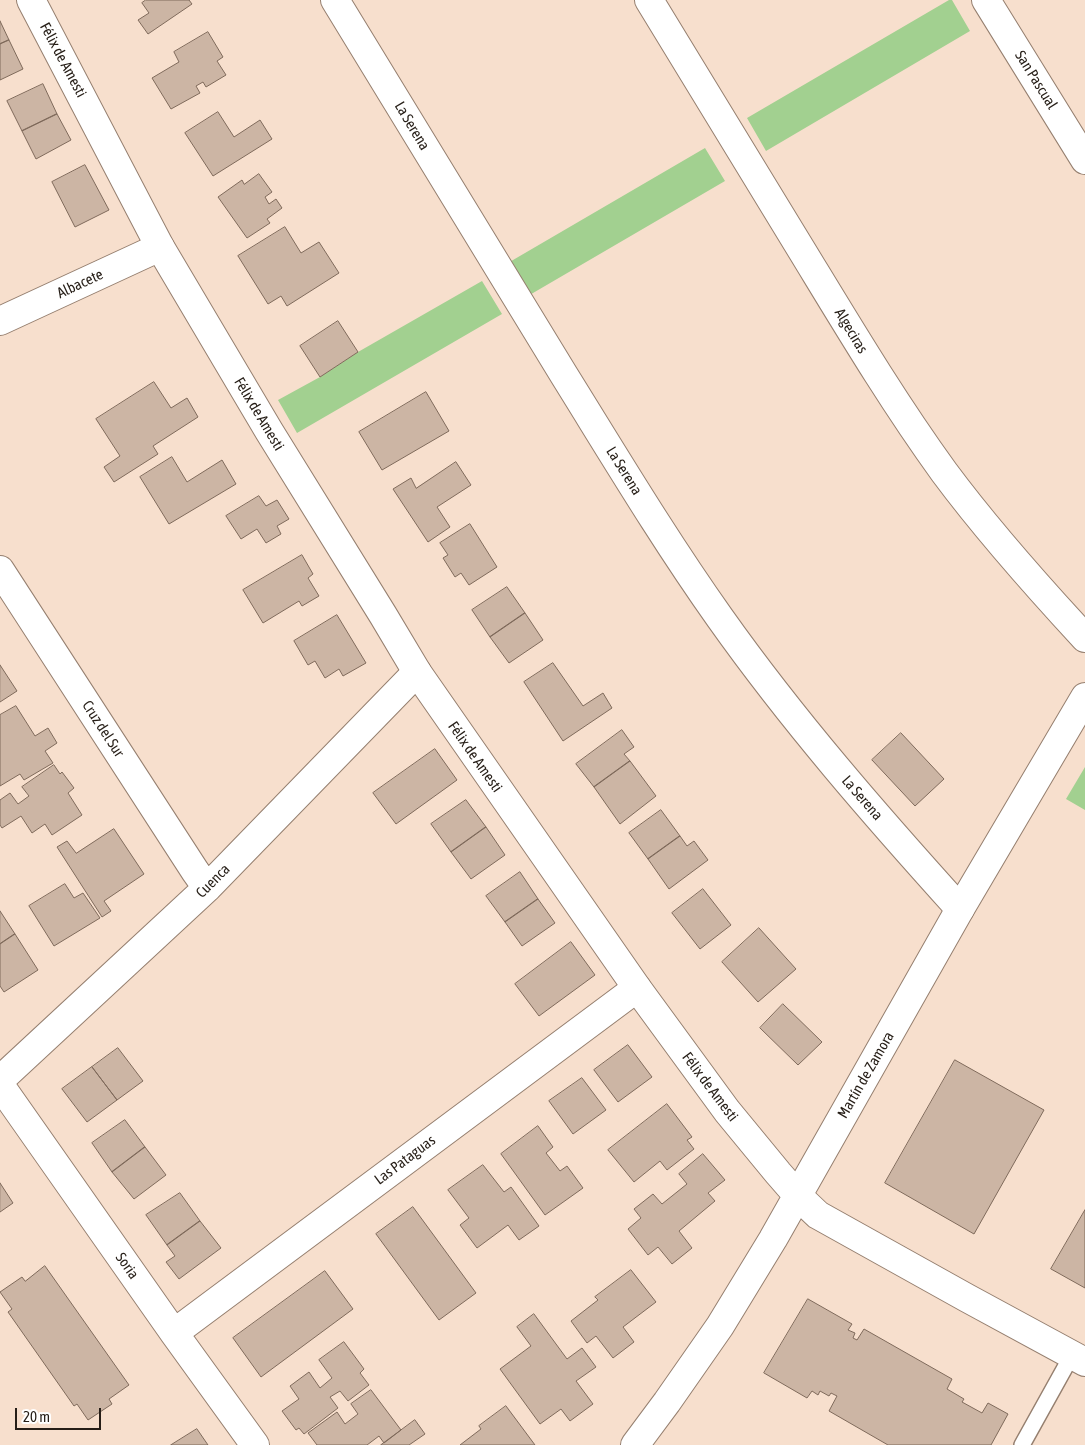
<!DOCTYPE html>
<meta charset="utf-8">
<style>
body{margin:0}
#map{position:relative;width:1085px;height:1445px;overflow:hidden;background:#f7dfcd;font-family:"Asap Condensed",sans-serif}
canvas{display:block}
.scale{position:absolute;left:15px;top:1408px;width:86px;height:22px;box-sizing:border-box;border:2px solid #261e17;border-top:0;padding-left:6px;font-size:15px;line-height:18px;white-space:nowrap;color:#261e17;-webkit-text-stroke:4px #fff;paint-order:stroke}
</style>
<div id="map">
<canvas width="1085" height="1445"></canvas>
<div class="scale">20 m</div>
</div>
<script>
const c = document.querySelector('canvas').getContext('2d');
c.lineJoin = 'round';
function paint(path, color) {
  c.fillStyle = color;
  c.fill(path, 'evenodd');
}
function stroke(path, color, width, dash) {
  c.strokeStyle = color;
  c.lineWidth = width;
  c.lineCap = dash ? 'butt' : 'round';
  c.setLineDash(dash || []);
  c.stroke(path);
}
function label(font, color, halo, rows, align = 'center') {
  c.font = font + ' "Asap Condensed",sans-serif';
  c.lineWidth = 5;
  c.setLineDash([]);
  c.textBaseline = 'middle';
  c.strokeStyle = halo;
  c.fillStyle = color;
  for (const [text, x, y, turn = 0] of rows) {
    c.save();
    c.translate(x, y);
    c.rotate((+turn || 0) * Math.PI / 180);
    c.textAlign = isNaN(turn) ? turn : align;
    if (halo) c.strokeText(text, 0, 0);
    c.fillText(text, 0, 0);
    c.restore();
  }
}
const green = new Path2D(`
 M949,0H952L970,31L766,151L747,118Z
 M705,148L725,181L521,300L501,267Z
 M482,281L502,314L297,433L278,400L320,377L358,352Z
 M1085,767V810L1066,799Z`);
const building = new Path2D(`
 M146,0H189L192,4L148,34L138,20L149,13L142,3Z
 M0,21L9,40L0,44Z
 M208,32L223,57L217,61L226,75L206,87L203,82L196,86L200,93L171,109L152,78L179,62L174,52Z
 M9,40L23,69L0,80V44Z
 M43,84L57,114L22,131L7,101Z
 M218,112L234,137L260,120L272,139L213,176L185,133Z
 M57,114L71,140L36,159L22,131Z
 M85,165L109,210L75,227L52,182Z
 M259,174L272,192L265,197L269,204L276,199L282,208L267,219L270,223L247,238L218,197L242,180L244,184Z
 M285,227L301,253L319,242L339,273L287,306L281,296L268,304L238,256Z
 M338,321L358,352L320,377L300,346Z
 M154,382L171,408L187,398L198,417L153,446L158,454L114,482L104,467L120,456L96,419Z
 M426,392L449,431L382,470L359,432Z
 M172,457L187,482L222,460L236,484L169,524L140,477Z
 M456,462L471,485L437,507L450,527L428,542L393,489L411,478L416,488Z
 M259,496L266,506L277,500L289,519L277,526L281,534L266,543L257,529L241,539L226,516Z
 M470,524L497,567L469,585L461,573L455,577L443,558L448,555L440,543Z
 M302,555L313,574L308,578L319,596L302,606L299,601L263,623L243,590Z
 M507,587L525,613L490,637L472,610Z
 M525,613L543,640L509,663L490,637Z
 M337,615L366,663L343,676L339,669L325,678L315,661L308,665L294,641Z
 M553,663L583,706L603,693L612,708L563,741L524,682Z
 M0,665L17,691L0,702Z
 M16,706L35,736L48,728L57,743L45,751L53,763L24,780L20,774L0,786V715Z
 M622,730L634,747L624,754L630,761L594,787L576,764Z
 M901,733L944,779L915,806L872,760Z
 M435,749L457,780L396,824L373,793Z
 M630,761L656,796L620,824L594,787Z
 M54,765L60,774L62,772L74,788L68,793L82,815L52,835L45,824L32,833L21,816L2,828L0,825V800L10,793L18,804L29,796L22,787Z
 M466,800L486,827L451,852L431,824Z
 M661,810L680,836L648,859L629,833Z
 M486,827L505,855L471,879L451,852Z
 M114,829L144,874L104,901L111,911L102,917L57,847L67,841L76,853Z
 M680,836L687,846L694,841L708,860L669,889L648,859Z
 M520,872L538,899L505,922L486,896Z
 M65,884L74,898L83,893L100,918L54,946L29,906Z
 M703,889L731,925L700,949L672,913Z
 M538,899L555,923L522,946L505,922Z
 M0,911L15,934L0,944Z
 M759,928L796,969L758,1002L722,962Z
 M15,934L38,970L4,992L0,986V944Z
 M571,942L595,975L539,1016L515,984Z
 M783,1004L822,1042L798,1065L760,1028Z
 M628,1045L652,1077L618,1102L594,1070Z
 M118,1048L143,1081L117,1100L92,1067Z
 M955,1060L1044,1110L974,1234L885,1183Z
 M92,1067L117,1100L87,1122L62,1089Z
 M582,1078L606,1110L573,1134L549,1101Z
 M667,1104L692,1137L687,1140L694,1149L667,1170L660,1161L634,1182L608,1150Z
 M125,1120L145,1147L112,1172L92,1143Z
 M538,1126L553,1147L546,1153L560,1171L567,1166L583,1188L545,1215L501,1154Z
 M145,1147L166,1175L134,1199L112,1172Z
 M703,1154L725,1180L708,1193L715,1201L679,1231L692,1248L672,1264L658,1247L648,1255L628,1229L641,1218L634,1209L653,1194L662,1204L687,1184L679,1174Z
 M483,1165L504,1192L511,1187L539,1226L519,1240L508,1225L477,1248L460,1225L469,1218L448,1190Z
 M0,1183L13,1203L0,1212Z
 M180,1193L200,1221L167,1245L146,1215Z
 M413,1207L476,1293L439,1320L376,1234Z
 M1085,1210V1288L1051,1269Z
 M200,1221L221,1248L179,1279L166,1262L175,1256L167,1245Z
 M45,1266L129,1385L109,1399L112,1404L88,1420L77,1404L74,1406L8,1312L12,1309L0,1292L22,1277L25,1281Z
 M631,1270L656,1302L623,1327L634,1342L613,1358L596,1336L587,1343L571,1321L598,1300L595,1297Z
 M325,1271L353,1309L261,1377L233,1338Z
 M808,1299L852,1324L848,1330L855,1333L853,1338L857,1340L864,1329L952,1379L947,1389L964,1399L962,1402L982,1413L988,1403L1008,1414L991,1445H888L829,1411L837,1396L831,1393L829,1396L820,1391L818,1395L812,1391L807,1398L764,1373Z
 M534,1314L567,1359L582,1348L596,1367L576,1381L593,1404L570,1421L561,1409L540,1424L500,1369L531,1346L517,1327Z
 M344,1342L364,1369L360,1373L369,1385L348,1401L340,1391L330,1397L338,1408L304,1434L299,1428L296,1430L282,1411L299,1399L290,1386L309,1372L320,1388L332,1378L319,1360Z
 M371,1390L401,1430L384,1443L379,1436L367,1445H317L308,1433L337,1412L345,1424L358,1414L351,1404Z
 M506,1406L535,1445H460L481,1429L479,1426Z
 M415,1420L425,1434L409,1445H381Z
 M197,1429L208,1445H171Z`);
const service = new Path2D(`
 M1022,1445L1072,1355`);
const minor = new Path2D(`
 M335,0C411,125 487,250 564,375C615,457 664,539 720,618C793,721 876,816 960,909
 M649,0C697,78 745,157 793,236C842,316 889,396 944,472C987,530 1036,585 1085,638
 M0,321L160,247
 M0,570L195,871L207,888
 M0,1080L207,888L417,672
 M0,1085L174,1333L255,1445
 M174,1333L637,988`);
const tertiary = new Path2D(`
 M31,0L160,247L269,431L383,615L417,672L637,988L727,1111L778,1173L798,1196L818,1215L967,1298L1085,1362
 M986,0L1085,160
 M635,1445L667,1402L720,1326L773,1239L960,909L1085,697`);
const streetNames = [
 ["Félix de Amesti",63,60,62],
 ["San Pascual",1036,80,58],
 ["La Serena",412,126,59],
 ["Albacete",80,284,-25],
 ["Algeciras",851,331,59],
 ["Félix de Amesti",259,414,59],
 ["La Serena",624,471,58],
 ["Cruz del Sur",103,729,57],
 ["Félix de Amesti",475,757,55],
 ["La Serena",862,798,49],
 ["Cuenca",213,881,-45],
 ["Martín de Zamora",866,1075,-60],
 ["Félix de Amesti",710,1087,53],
 ["Las Pataguas",405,1160,-37],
 ["Soria",127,1266,55]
];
paint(green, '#a2d090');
paint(building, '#ccb5a4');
stroke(building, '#7f6a5b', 1);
stroke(service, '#957f6f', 18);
stroke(minor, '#957f6f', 30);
stroke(tertiary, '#957f6f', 30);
stroke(service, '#fff', 15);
stroke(minor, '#fff', 28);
stroke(tertiary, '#fff', 28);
label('15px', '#261e17', '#fff', streetNames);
</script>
